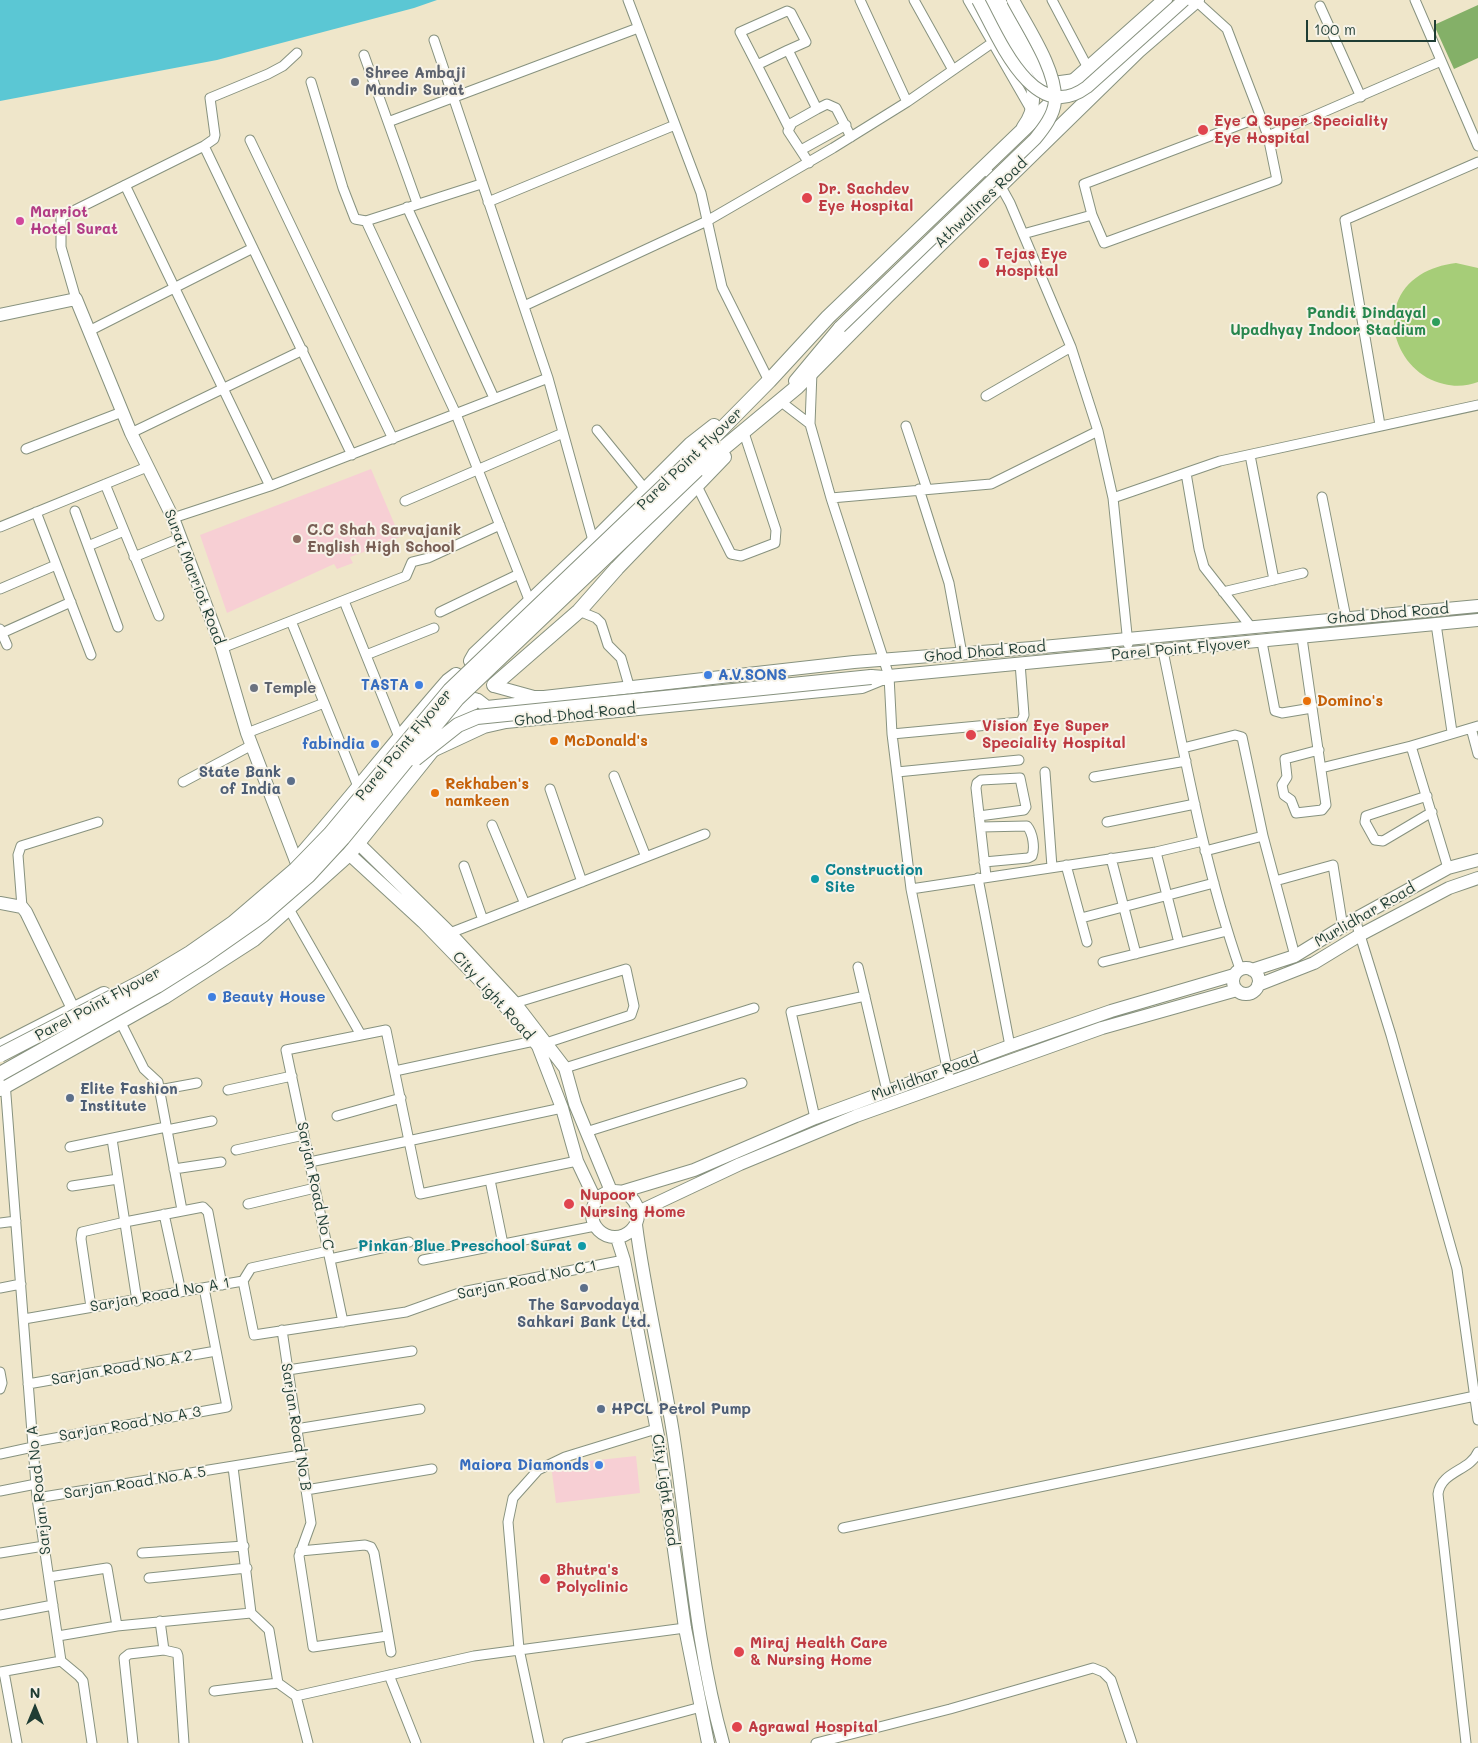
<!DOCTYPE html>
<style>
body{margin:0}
#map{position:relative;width:1478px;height:1743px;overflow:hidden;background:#efe6ca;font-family:Mali,sans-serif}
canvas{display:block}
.north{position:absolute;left:10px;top:1683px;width:50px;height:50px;-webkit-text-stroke:4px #f7f3e8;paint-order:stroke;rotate:0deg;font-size:14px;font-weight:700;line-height:20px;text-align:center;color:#1f3d34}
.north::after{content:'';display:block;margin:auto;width:18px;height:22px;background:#1f3d34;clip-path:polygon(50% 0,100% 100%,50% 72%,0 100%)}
.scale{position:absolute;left:1306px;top:20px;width:130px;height:22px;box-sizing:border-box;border:2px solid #1f3d34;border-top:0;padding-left:6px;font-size:15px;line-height:18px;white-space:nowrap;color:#1f3d34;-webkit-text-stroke:4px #f7f3e8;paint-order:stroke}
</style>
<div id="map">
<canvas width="1478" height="1743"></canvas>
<div class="north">N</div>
<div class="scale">100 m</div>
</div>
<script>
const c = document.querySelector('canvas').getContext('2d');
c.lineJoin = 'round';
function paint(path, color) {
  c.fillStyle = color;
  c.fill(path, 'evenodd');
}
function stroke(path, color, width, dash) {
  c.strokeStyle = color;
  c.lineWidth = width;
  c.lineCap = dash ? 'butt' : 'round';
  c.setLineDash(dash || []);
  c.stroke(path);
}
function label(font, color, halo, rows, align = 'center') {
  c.font = font + ' Mali,sans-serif';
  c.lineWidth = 4;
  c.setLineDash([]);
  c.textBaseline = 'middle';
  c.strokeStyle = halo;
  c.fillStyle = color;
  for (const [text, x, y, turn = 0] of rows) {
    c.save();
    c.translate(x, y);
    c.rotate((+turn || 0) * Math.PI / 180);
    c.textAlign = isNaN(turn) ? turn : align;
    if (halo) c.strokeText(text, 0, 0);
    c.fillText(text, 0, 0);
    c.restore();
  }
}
const built = new Path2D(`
 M371,469L400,537L386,542L388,549L382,550L380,546L350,557L353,563L337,569L334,564L227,613L200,535Z
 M636,1456L640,1493L556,1503L551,1465Z`);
const green = new Path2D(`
 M1456,263L1478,268V382C1468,386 1455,387 1444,384C1395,373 1373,305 1420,275C1431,268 1442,265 1456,263Z`);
const forest = new Path2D(`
 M1478,5V58L1454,69L1434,25Z`);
const water = new Path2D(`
 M0,0H437L414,8L217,60L0,101Z`);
const street = new Path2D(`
 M628,0L701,193L722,287L769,381
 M860,0L907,102
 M914,0L953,70
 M968,0L1033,113
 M1052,0L1088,68
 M1415,0L1478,146
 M1320,6L1361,97
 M434,40L548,378L594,544
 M788,50L757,65L789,128
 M364,55L417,203
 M757,65L740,32L787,11L791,13L806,42L788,50L817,109L827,104L836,108L851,137
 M311,82L343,188L355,219L366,221L481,184
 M388,122L638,28
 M1268,136L1441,61
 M250,140L393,439
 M204,146L214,139L215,135L210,98L268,74L283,66L297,53
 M801,150L846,125
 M809,163L788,131L792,123L817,109
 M983,167L1000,185L1010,203L1071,347L1098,431L1113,498L1220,461L1478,405
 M125,185L270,486
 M488,202L675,125
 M407,207L494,398
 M1092,215L1084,184L1260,117
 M366,221L456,414L530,602
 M1023,234L1092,215L1104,243L1277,180L1268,136L1227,29L1196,1
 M76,299L61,247V217L204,146L352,455
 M524,306L707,221L833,148L907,102L992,43
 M89,331L253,248
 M986,396L1071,347
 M780,401L810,424L812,372
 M810,424L831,498L889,676L892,734L911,889L950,1083
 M1380,425L1345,220L1478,162
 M906,426L927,489
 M597,430L645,489
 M131,433L303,350
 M26,449L122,412
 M1250,455L1274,580
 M1186,473L1199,549L1204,567L1251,627
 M105,484L159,616
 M697,486L731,554L741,556L775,543L776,530L745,436
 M919,489L949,583L962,654
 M1322,497L1346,618
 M831,498L991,484L1098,431
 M1113,498L1128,644
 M405,501L563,433
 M75,511L118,627
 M36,512L91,655
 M173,518L270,486L548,378
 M0,527L147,467
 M88,546L124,531
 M134,557L180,538
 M0,589L56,565
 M1223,592L1303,573
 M344,601L399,737
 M579,611L596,618L601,623L608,645L621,658L630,689
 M440,612L519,574
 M291,621L359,789
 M1436,624L1452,732
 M0,629L7,645
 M2,633L71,602
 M1302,638C1310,694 1318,749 1326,805L1322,810L1296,813L1291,800L1284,795L1282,785L1287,777L1285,759L1319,750
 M1262,642L1275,711L1282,713L1312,708
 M222,648L406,576L412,562L428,558L500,525
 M1163,651C1185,757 1204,866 1240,969
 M366,655L434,628
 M1471,728L1478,754
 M247,733L324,703
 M892,734L1021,722L1024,715L1020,663
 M1411,746L1448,868
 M1183,748L1235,735L1242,737L1263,836L1295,956
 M1321,768L1411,746L1478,726
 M897,772L1019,760
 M1045,772L1052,867
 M614,776L646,857
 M1094,777L1186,761
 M183,782L252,745
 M550,789L582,882
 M1427,796L1366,816L1365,822L1375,840L1383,841L1432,812
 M979,816L1024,810L1026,807L1020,778L981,780L977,783L976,788L986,876
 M1107,822L1195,804
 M492,825L525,904
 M981,827L1027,826C1033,833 1035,848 1032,856L1028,858L984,862
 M1205,851L1263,836
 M1156,852L1179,943
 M1111,858L1136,954
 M1066,865L1087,942
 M464,866L483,920
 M978,878L1010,1046
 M1275,881L1333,865L1343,928
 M911,889L1156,852L1203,841
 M22,907L18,855L21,846L98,822
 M289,909L361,1035L286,1050L343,1322
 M1085,917L1214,883
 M1355,919L1391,1035L1457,1269L1478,1420
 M450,933L705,834
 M1103,962L1227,931
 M858,967L887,1091
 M515,1003L626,969L634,1006L631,1015L540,1045
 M120,1021L144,1069L158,1082L182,1210
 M361,1035L386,1030L420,1194L577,1161
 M565,1068L754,1008
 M395,1071L534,1041
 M5,1082L37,1498L61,1661
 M159,1090L197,1083
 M228,1090L292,1076
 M337,1116L401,1098
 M815,1118L791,1012L865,996
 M167,1130L212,1121
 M586,1132L742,1083
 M112,1139L137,1301
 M70,1147L166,1127
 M236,1150L304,1135
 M310,1162L562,1108
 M174,1169L221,1162
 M490,1180L503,1244
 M72,1186L118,1179
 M248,1204L315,1188
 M164,1214L181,1292
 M0,1223L16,1221
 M330,1259L409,1242
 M423,1260L595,1226
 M243,1281L251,1268L328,1251
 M0,1288L21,1284
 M91,1307L81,1239L82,1232L125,1222L203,1207L208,1212L222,1285
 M24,1319L243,1281L254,1335L406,1312L462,1292L624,1260
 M282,1330L311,1523L299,1556L313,1647L387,1636
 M288,1370L412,1351
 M0,1372L2,1383L0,1389
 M28,1384L216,1351
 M296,1429L420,1409
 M33,1442L227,1407L204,1288
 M0,1454L33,1447
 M233,1467L251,1613L269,1630L278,1683L296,1696L474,1656L685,1628
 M306,1490L432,1469
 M0,1491L36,1484
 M37,1498L301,1455
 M843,1528L1475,1396
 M300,1551L365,1545L371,1547L374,1553L391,1652
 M0,1553L44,1546
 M142,1553L244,1546
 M49,1577L107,1568L117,1626
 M149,1578L247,1568
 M0,1615L53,1605
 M160,1621L164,1650
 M58,1636L117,1626L251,1613
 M61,1661L79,1676L83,1681L92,1743
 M0,1672L61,1661
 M4,1672L17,1743
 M389,1675L416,1743
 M214,1691L278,1683
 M296,1696L308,1743
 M133,1743L124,1658L129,1654L164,1650L177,1653L178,1656L184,1743
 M539,1743L519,1649L508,1522L513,1498L538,1470L565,1457L656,1429
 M567,1743L701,1707
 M816,1743L950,1709L1093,1668L1103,1672L1111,1680L1132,1743
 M1466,1743L1438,1494C1441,1471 1470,1471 1478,1452`);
const secondary = new Path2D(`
 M987,0L1032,86C1035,101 1033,114 1023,127
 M999,0L1041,77L1053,83L1075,80
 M0,315L76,299L131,433L173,518L222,648L247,733L296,861
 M795,381L840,327
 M494,686L534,697H544L854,662L1032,648L1478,606
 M478,700L487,707L515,704L535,698
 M426,754L484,727L506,722L862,687L889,676L1478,620
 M350,838L358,843L450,933L515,1003L565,1068L575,1104L611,1191
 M349,854L423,922L518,1020L538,1046L562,1108L577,1161L596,1201
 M0,903L22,907L26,912L78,1019
 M1233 981a13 13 0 1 1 26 0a13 13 0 1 1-26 0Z
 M1252,970L1295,956L1355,919L1448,868L1478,860
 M1258,985L1314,963L1360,935L1449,888L1478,878
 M592 1214a23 23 0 1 1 46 0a23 23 0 1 1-46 0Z
 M621,1192L694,1170L815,1118L1010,1046L1111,1011L1234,975
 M638,1212L740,1164L856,1116L1102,1028L1237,990
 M636,1225C645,1295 662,1364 673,1433C689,1536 695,1643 723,1743
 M617,1238L624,1260L658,1436L685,1628L708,1743`);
const primary = new Path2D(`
 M689,462L769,381L828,317L1075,80L1165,0
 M697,470L797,387L888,295L1138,51L1197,0
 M471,661L475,654L592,543L691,444L714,426
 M871,677L884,678
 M494,685L579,611L617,568L724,457
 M449,730L475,700
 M302,854C352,797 398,738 448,681L456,675
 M0,1047L104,994
 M0,1089L164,997L254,939L349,854L434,748`);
const secondaryBridge = new Path2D(`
 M978,0C998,36 1033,127 1087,87L1184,0
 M840,327L1035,139C1044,128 1054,115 1055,101C1057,70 1027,27 1013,0`);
const primaryBridge = new Path2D(`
 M415,759L458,725L477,717L871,677
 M0,1055L145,980L190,953L233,923L296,869L330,834L450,690L689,462
 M0,1074L157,986L203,957L263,915L308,876L343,838L457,699L697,470`);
const markers = [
 [355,82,5,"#6b7280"],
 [1203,130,6,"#e0444e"],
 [807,198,6,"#e0444e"],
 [20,221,5,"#d1479c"],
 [984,263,6,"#e0444e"],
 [1436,322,5,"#2e9e5b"],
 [297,539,5,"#8d6e63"],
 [708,675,5,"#3f7fe0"],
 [419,685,5,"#3f7fe0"],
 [254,688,5,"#6b7280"],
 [1307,701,5,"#e8710a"],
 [971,735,6,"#e0444e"],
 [554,741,5,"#e8710a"],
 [375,744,5,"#3f7fe0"],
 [291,781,5,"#5c6f8a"],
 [435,793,5,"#e8710a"],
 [815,879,5,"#0f9aa8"],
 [212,997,5,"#3f7fe0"],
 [70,1098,5,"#5c6f8a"],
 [569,1204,6,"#e0444e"],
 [582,1246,5,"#0f9aa8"],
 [584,1288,5,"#5c6f8a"],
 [601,1409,5,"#5c6f8a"],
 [599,1465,5,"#3f7fe0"],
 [545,1579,6,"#e0444e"],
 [739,1652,6,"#e0444e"],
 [737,1727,6,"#e0444e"]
];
const worshipNames = [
 ["Shree Ambaji",365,73],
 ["Mandir Surat",365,90],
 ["Temple",264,688]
];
const healthNames = [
 ["Eye Q Super Speciality",1214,121],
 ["Eye Hospital",1214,138],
 ["Dr. Sachdev",818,189],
 ["Eye Hospital",818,206],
 ["Tejas Eye",995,254],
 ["Hospital",995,271],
 ["Vision Eye Super",982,726],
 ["Speciality Hospital",982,743],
 ["Nupoor",580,1195],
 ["Nursing Home",580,1212],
 ["Bhutra's",556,1570],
 ["Polyclinic",556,1587],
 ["Miraj Health Care",750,1643],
 ["& Nursing Home",750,1660],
 ["Agrawal Hospital",748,1727]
];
const streetNames = [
 ["Athwalines Road",981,203,-44],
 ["Parel Point Flyover",690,459,-44],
 ["Surat Marriot Road",194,577,69],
 ["Ghod Dhod Road",1388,614,-5],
 ["Parel Point Flyover",1181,649,-5],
 ["Ghod Dhod Road",985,652,-5],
 ["Ghod Dhod Road",575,715,-6],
 ["Parel Point Flyover",404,745,-50],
 ["Murlidhar Road",1365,915,-30],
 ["City Light Road",493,996,48],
 ["Parel Point Flyover",98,1004,-28],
 ["Murlidhar Road",925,1077,-20],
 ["Sarjan Road No C",315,1186,78],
 ["Sarjan Road No C 1",527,1280,-12],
 ["Sarjan Road No A 1",160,1295,-10],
 ["Sarjan Road No A 2",122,1368,-10],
 ["Sarjan Road No A 3",130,1424,-10],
 ["Sarjan Road No B",296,1427,81],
 ["Sarjan Road No A 5",135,1483,-9],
 ["Sarjan Road No A",39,1490,-96],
 ["City Light Road",665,1490,82]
];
const hotelNames = [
 ["Marriot",30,212],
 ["Hotel Surat",30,229]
];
const leisureNames = [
 ["Pandit Dindayal",1426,313],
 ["Upadhyay Indoor Stadium",1426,330]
];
const educationNames = [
 ["C.C Shah Sarvajanik",307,530],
 ["English High School",307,547]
];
const shopNames = [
 ["A.V.SONS",718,675,"left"],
 ["TASTA",409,685],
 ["fabindia",365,744],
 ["Beauty House",222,997,"left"],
 ["Maiora Diamonds",589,1465]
];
const foodNames = [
 ["Domino's",1317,701],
 ["McDonald's",564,741],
 ["Rekhaben's",445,784],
 ["namkeen",445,801]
];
const serviceNames = [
 ["State Bank",281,772,"right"],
 ["of India",281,789,"right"],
 ["Elite Fashion",80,1089],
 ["Institute",80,1106],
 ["The Sarvodaya",584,1305,"center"],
 ["Sahkari Bank Ltd.",584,1322,"center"],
 ["HPCL Petrol Pump",611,1409]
];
const cultureNames = [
 ["Construction",825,870],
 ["Site",825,887],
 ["Pinkan Blue Preschool Surat",572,1246,"right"]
];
paint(built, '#f7cfd4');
paint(green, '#a6cd78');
paint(forest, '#84b068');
paint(water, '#5bc7d4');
stroke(street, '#87927f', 11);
stroke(secondary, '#87927f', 14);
stroke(primary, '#87927f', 16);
stroke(street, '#fff', 9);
stroke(secondary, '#fff', 12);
stroke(primary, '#fff', 14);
stroke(secondaryBridge, '#87927f', 14, []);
stroke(primaryBridge, '#87927f', 16, []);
stroke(secondaryBridge, '#fff', 12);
stroke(primaryBridge, '#fff', 14);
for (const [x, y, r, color] of markers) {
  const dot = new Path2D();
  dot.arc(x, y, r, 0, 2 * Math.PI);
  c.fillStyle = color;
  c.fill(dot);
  stroke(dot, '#f7f3e8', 2);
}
label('bold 15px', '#5b616d', '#f7f3e8', worshipNames, 'left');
label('bold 15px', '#be3a42', '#f7f3e8', healthNames, 'left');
label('15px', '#1f3d34', '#f7f3e8', streetNames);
label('bold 15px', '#b23c85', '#f7f3e8', hotelNames, 'left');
label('bold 15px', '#27864d', '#f7f3e8', leisureNames, 'right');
label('bold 15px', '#785e54', '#f7f3e8', educationNames, 'left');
label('bold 15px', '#366cbe', '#f7f3e8', shopNames, 'right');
label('bold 15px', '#c56008', '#f7f3e8', foodNames, 'left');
label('bold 15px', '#4e5e75', '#f7f3e8', serviceNames, 'left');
label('bold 15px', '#0d838f', '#f7f3e8', cultureNames, 'left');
</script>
